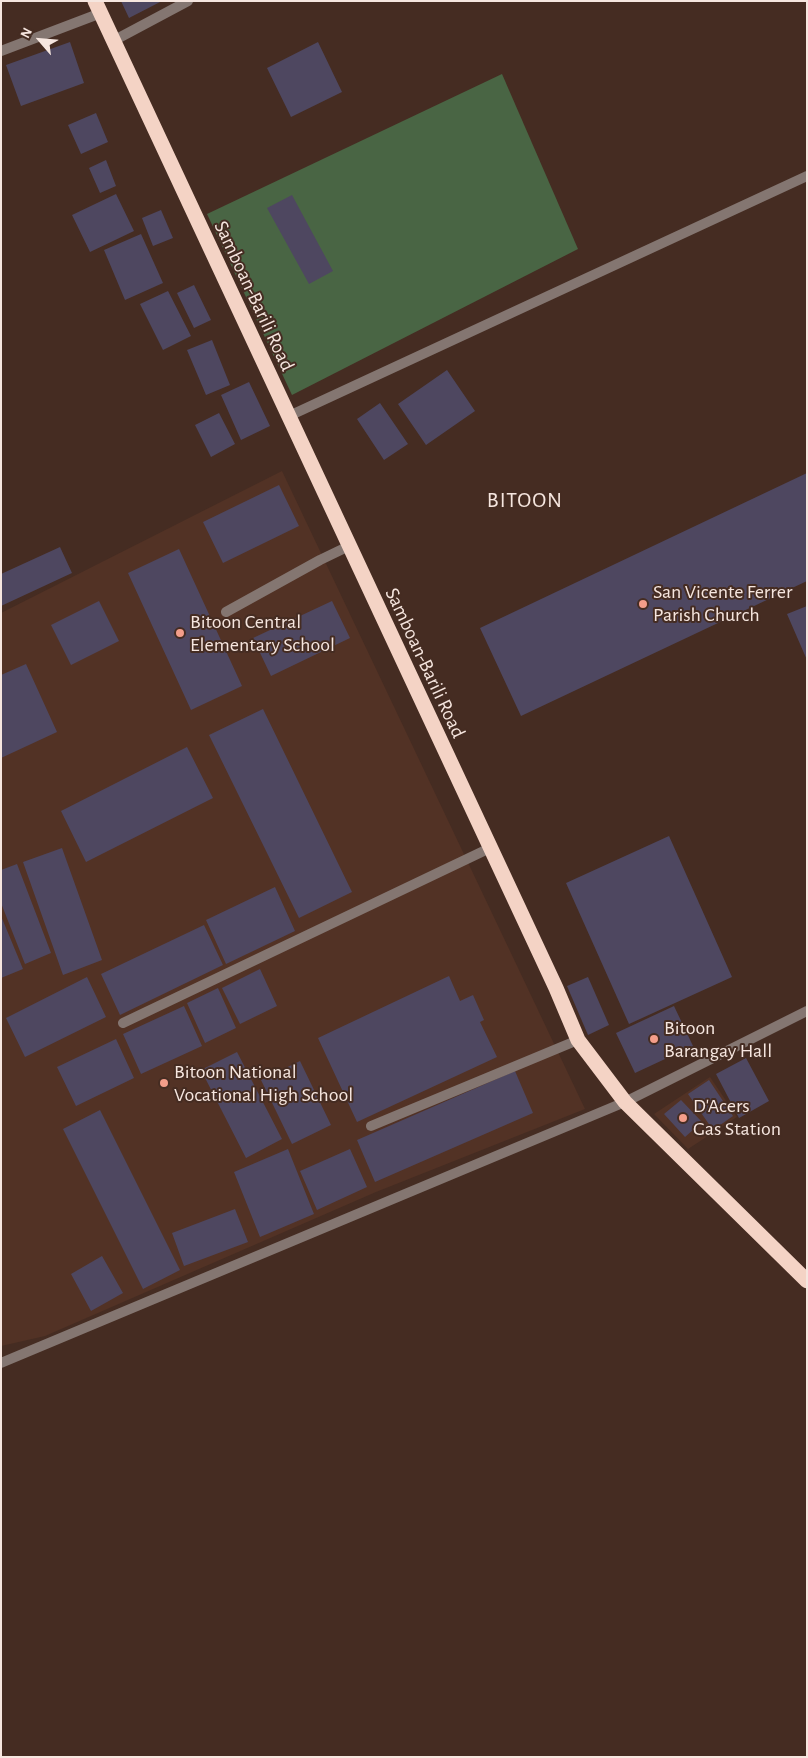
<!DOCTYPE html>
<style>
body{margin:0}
#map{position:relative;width:808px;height:1758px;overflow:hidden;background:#452c22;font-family:"Alegreya Sans",sans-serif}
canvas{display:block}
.frame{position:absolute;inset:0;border:2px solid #f6e6df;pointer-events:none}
.north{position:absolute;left:15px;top:15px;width:50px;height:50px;-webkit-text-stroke:4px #452c22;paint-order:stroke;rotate:297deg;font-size:14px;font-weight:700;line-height:20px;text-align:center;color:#f6e6df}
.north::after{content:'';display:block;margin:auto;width:18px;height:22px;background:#f6e6df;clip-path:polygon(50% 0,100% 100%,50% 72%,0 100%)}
</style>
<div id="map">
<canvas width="808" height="1758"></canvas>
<div class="frame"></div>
<div class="north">N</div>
</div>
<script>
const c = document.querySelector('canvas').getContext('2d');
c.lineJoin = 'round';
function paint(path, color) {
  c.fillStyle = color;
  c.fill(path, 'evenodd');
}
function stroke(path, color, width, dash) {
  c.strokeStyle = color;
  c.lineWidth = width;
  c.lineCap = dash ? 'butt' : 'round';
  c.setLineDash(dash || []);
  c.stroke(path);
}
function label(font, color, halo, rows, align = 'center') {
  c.font = font + ' "Alegreya Sans",sans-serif';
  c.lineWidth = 4;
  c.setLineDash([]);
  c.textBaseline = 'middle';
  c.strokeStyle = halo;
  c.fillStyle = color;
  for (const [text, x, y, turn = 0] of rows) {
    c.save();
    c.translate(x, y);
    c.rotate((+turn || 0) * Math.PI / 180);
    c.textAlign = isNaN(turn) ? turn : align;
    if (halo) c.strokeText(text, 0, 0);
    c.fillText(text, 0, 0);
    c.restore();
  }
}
const built = new Path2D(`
 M282,471L585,1109L376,1192L45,1336L1,1346V613Z
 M710,1077L737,1117L688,1149L654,1114Z`);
const green = new Path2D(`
 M502,74L578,249L292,395L207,214Z`);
const building = new Path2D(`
 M121,1H162L129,18Z
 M70,42L84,83L21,106L6,65Z
 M318,42L342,92L291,117L267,68Z
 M96,113L108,142L81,154L68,125Z
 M106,160L116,186L100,193L89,168Z
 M116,194L134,231L90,252L72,215Z
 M292,195L333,271L309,284L267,208Z
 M161,210L173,238L153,246L142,218Z
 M141,234L163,283L125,300L104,250Z
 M194,285L211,320L194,328L177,293Z
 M168,291L191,336L163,350L140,304Z
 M212,340L230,385L206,395L187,350Z
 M447,370L475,411L426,445L398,404Z
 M249,382L270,426L241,440L221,395Z
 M380,403L408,444L384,460L357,419Z
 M219,413L235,444L211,457L195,425Z
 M807,473V581L521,716L480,628Z
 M279,485L299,526L223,563L203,522Z
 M60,547L72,573L1,606V574Z
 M179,549L242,686L191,710L128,573Z
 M99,601L119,641L71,665L51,625Z
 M332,601L350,638L271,676L253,638Z
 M807,606V660L787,614Z
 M26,664L57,732L1,758V675Z
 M263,709L352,892L299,918L209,735Z
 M187,747L213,798L86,862L61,811Z
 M669,836L732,977L629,1024L566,883Z
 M62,848L102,960L63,975L23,862Z
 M17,864L51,953L25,964L1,903V870Z
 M275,887L295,931L226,964L206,920Z
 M1,916L23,969L1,978Z
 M204,925L223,965L120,1015L101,974Z
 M260,969L277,1006L240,1024L222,988Z
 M449,976L460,1001L473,995L484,1020L480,1022L497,1057L357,1122L318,1038Z
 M87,977L106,1017L25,1057L6,1018Z
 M588,977L609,1025L588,1035L567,986Z
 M218,988L236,1028L205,1043L187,1003Z
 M184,1006L202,1046L141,1074L123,1034Z
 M674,1006L693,1046L635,1073L616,1033Z
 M116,1039L134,1078L76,1106L57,1067Z
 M237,1052L282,1139L246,1158L201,1070Z
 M746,1058L769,1101L739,1118L716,1074Z
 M300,1061L331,1125L292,1144L261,1080Z
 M515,1071L533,1113L375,1182L357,1140Z
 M709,1080L733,1116L713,1130L688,1094Z
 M681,1100L702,1122L685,1137L664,1114Z
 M100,1110L180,1270L143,1289L63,1129Z
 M288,1149L314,1214L260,1237L234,1172Z
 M350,1149L367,1187L317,1210L300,1171Z
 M235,1209L248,1242L184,1266L172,1233Z
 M102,1256L123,1293L91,1311L71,1274Z`);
const lane = new Path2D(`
 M1,51L101,13
 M226,612L320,560L349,546
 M123,1023L490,848
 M371,1126L578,1040`);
const street = new Path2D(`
 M113,41L188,1
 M289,416L807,176
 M1,1363L625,1102L807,1011`);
const highway = new Path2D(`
 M95,1L556,988L578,1040L625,1102L807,1281`);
const markers = [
 [643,604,5,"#f49e8a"],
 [180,633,5,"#f49e8a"],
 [654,1039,5,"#f49e8a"],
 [164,1083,5,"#f49e8a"],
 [683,1118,5,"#f49e8a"]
];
const streetNames = [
 ["Samboan-Barili Road",254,296,65],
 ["Samboan-Barili Road",425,663,65]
];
const poiNames = [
 ["San Vicente Ferrer",653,592],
 ["Parish Church",653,615],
 ["Bitoon Central",190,622],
 ["Elementary School",190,645],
 ["Bitoon",664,1028],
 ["Barangay Hall",664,1051],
 ["Bitoon National",174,1072],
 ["Vocational High School",174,1095],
 ["D'Acers",693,1106],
 ["Gas Station",693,1129]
];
const quarterNames = [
 ["BITOON",525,500]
];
paint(built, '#523225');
paint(green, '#496544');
paint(building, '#4e4760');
stroke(lane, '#847671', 10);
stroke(street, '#847671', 10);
stroke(highway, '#f4d3c5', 15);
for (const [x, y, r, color] of markers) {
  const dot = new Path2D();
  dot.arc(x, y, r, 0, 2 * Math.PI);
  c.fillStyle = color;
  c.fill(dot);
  stroke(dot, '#452c22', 2);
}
label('20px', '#f6e6df', '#452c22', streetNames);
label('20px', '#f6e6df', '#452c22', poiNames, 'left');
c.letterSpacing = '1px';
label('22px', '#f6e6df', '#452c22', quarterNames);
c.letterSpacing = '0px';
</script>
